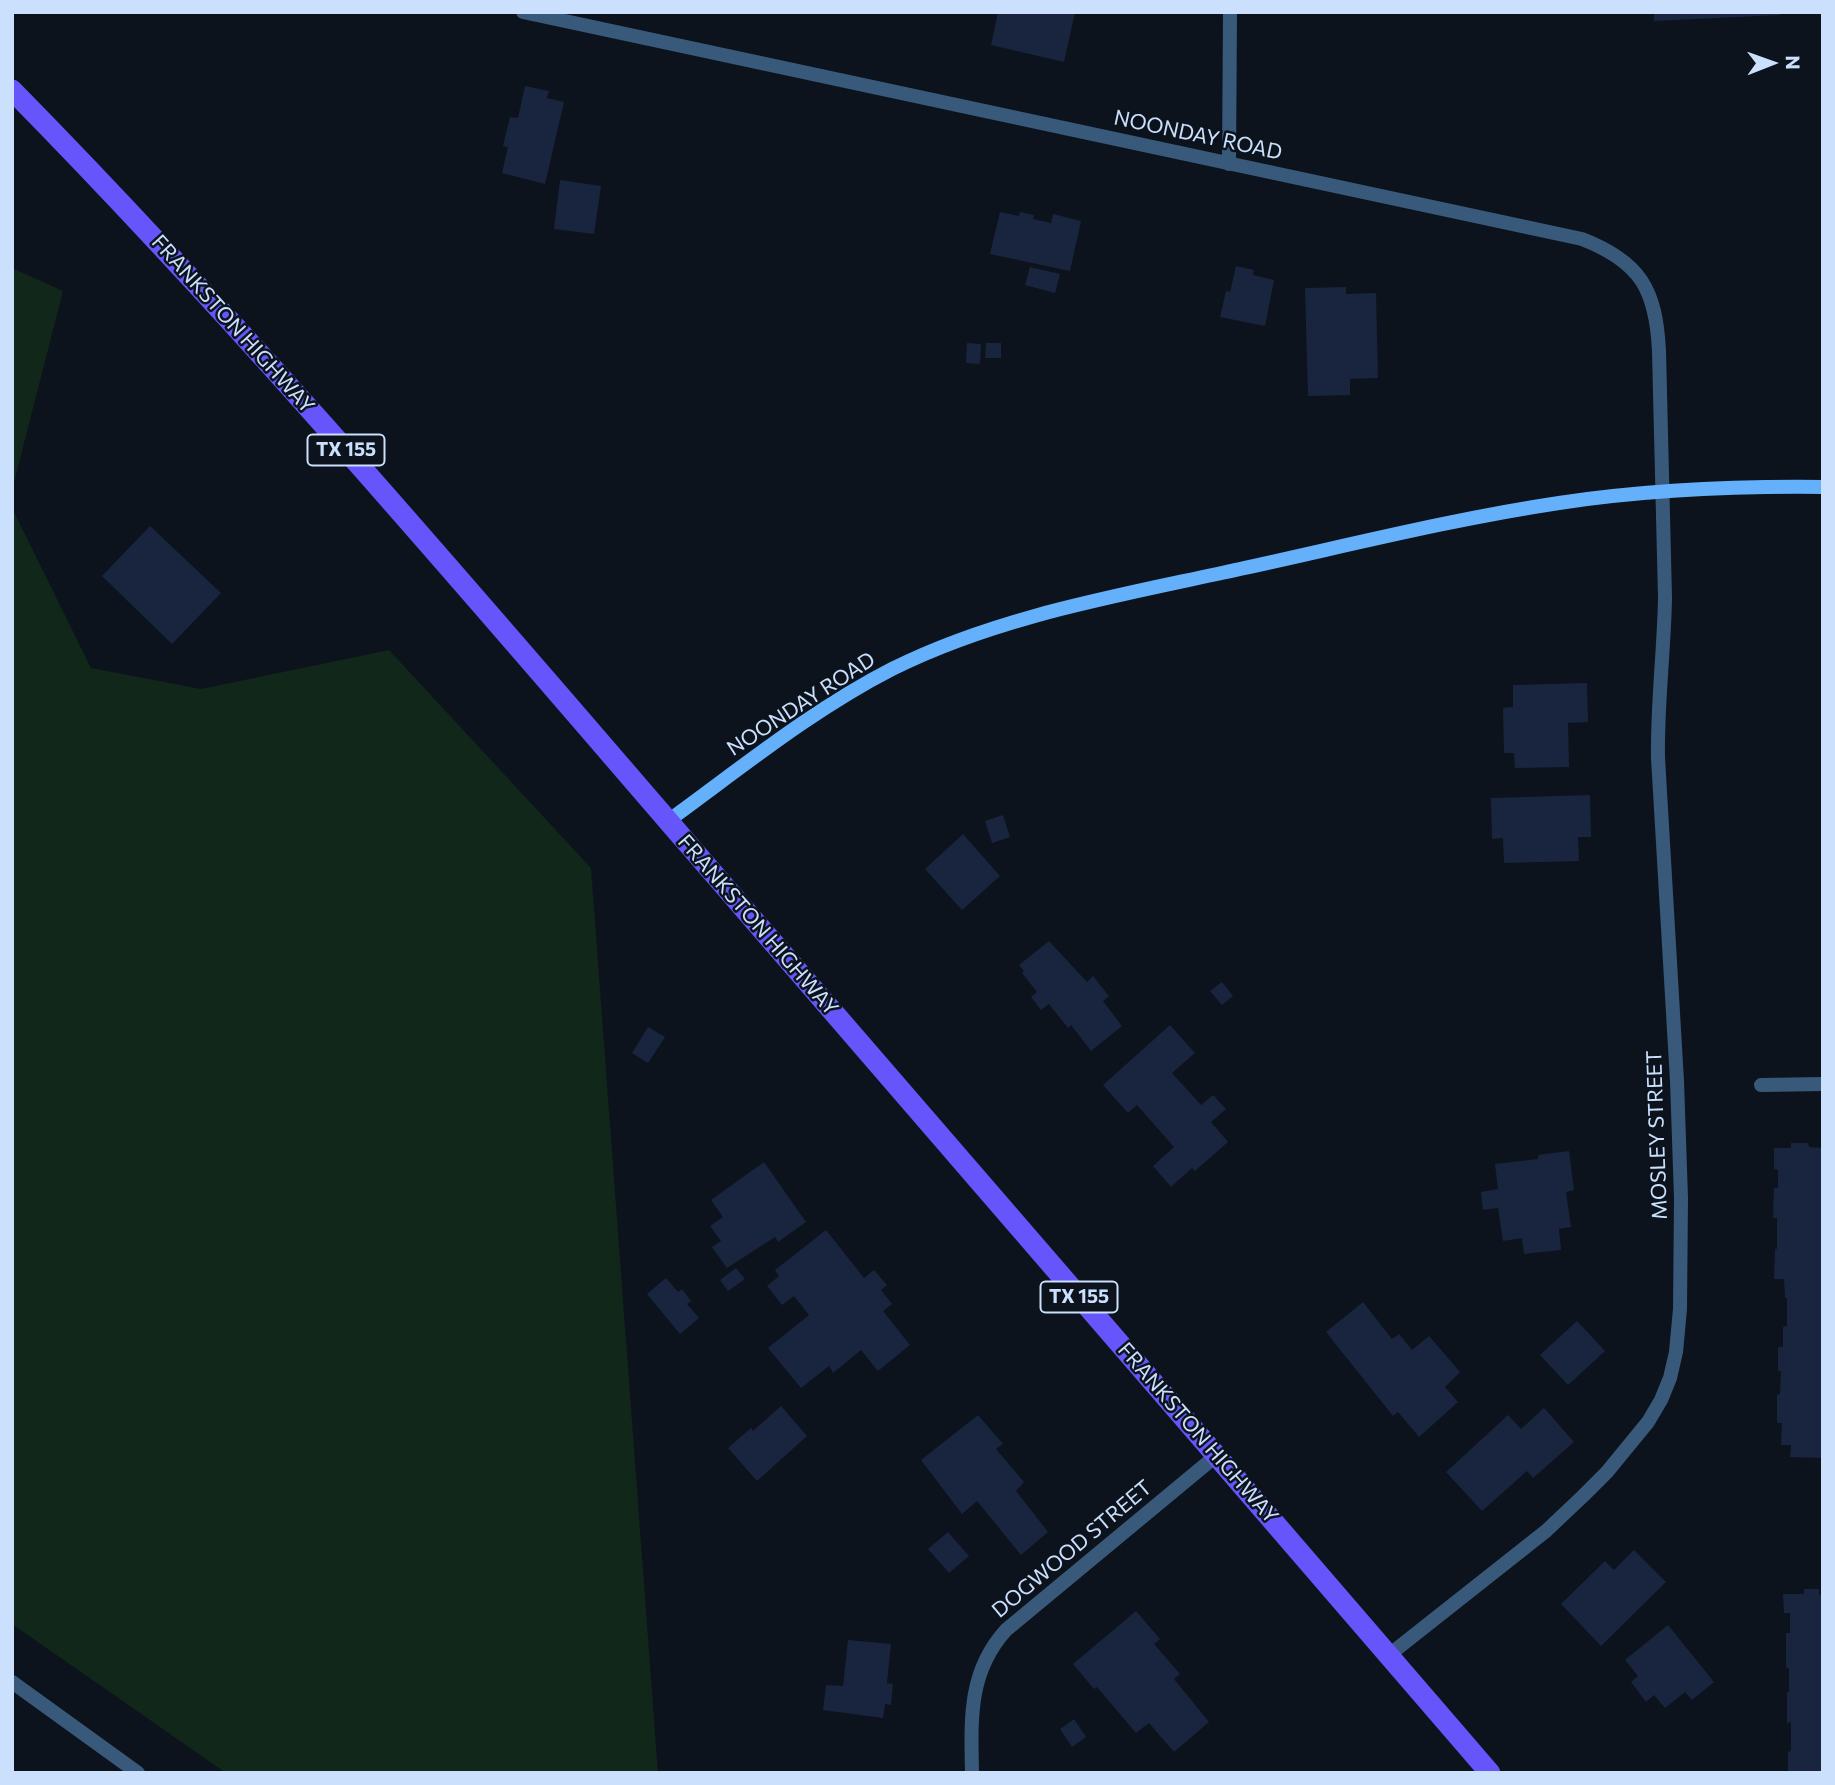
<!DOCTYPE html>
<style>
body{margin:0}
#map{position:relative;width:1835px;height:1785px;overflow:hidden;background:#0c131d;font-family:Commissioner,sans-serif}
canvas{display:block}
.frame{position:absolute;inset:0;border:14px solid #cae0fd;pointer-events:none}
.north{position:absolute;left:1737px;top:28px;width:70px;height:70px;-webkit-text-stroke:5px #0c131d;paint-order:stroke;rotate:89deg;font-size:19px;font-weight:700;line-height:28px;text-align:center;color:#cae0fd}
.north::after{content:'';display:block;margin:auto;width:24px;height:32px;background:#cae0fd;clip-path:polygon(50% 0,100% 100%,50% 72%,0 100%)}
</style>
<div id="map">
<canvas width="1835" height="1785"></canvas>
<div class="frame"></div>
<div class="north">N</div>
</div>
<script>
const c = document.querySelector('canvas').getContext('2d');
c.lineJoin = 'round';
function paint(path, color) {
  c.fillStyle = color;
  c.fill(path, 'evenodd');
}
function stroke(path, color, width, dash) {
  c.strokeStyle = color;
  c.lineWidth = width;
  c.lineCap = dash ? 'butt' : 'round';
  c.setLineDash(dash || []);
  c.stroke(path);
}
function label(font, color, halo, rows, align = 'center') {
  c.font = font + ' Commissioner,sans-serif';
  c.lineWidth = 5;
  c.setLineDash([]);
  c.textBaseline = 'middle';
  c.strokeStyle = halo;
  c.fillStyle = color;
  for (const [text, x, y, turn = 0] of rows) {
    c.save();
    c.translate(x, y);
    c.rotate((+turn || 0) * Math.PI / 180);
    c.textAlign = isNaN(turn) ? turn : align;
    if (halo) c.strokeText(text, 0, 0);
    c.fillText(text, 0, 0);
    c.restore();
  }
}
const green = new Path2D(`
 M12,268L63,291L12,490Z
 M12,508L91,668L201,689L389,650L591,868L658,1773H226L12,1624Z`);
const building = new Path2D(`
 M998,12H1075L1064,62L991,45Z
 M1654,12H1779L1780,15L1654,21Z
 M525,86L549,91L547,98L564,102L545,184L502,173L508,147L503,146L510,117L518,118Z
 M560,180L601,186L594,234L554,229Z
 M1000,212L1019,216L1020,212L1034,215L1033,219L1051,223L1053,214L1081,221L1070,271L990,254Z
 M1236,266L1254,270L1253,275L1274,280L1265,326L1220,317L1226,291L1230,292Z
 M1030,267L1060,274L1055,293L1025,285Z
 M1346,287V294L1376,293L1378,378L1350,379V395L1308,396L1305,288Z
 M967,343L981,344L980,364L966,363Z
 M986,343H1001V358H985Z
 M150,526L221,593L172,644L102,576Z
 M1587,683L1588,722L1568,723L1569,767L1515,768L1514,753H1504L1503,708L1513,707V685Z
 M1590,795L1591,837H1578L1579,861L1504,863L1503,838L1492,839L1491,798Z
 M1003,815L1010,837L992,843L985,821Z
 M963,834L1000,876L962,910L925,869Z
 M1049,941L1087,982L1093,976L1109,996L1103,1001L1122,1026L1091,1051L1071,1025L1068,1028L1049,1004L1041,1010L1031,997L1037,992L1022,973L1024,971L1019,965Z
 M1222,982L1233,996L1222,1005L1210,991Z
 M1170,1025L1195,1053L1172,1073L1201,1105L1213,1095L1226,1109L1211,1122L1228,1142L1195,1171L1192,1168L1171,1187L1153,1166L1174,1147L1137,1105L1128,1113L1103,1085Z
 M648,1027L665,1037L648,1063L632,1053Z
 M1791,1143H1808L1809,1147L1823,1148V1458L1790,1457L1791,1445H1781L1782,1423H1777V1395L1780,1394L1781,1371H1778V1347H1783V1327L1787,1326V1298H1785L1784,1279H1774L1775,1249H1777V1218H1773L1774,1188H1778V1170L1774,1169V1148H1791Z
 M1569,1151L1574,1190L1566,1192L1571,1227L1559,1229L1561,1250L1524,1254L1522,1238L1503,1241L1498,1208L1483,1210L1481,1192L1498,1189L1495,1164L1538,1159V1155Z
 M764,1162L806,1222L778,1242L775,1237L727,1268L712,1247L721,1241L710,1226L723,1217L711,1200Z
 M826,1230L864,1278L874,1270L887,1285L881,1290L892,1304L883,1311L910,1345L878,1371L861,1350L833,1373L829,1366L801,1388L768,1348L809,1315L794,1296L782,1305L767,1286L779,1276L775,1270Z
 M736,1268L745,1279L728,1291L720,1280Z
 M666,1278L678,1292L682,1289L691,1301L687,1304L699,1318L680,1334L647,1294Z
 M1363,1302L1392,1339L1399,1334L1412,1350L1429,1336L1460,1372L1445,1387L1458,1402L1419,1437L1398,1412L1393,1416L1326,1332Z
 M1577,1321L1605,1351L1568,1385L1540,1355Z
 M781,1406L807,1436L757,1481L728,1448L751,1428L753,1431Z
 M1544,1408L1574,1442L1533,1478L1527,1471L1482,1511L1446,1472L1508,1415L1521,1429Z
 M978,1415L1003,1444L996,1449L1024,1482L1016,1491L1048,1532L1021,1555L977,1501L962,1514L921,1460Z
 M948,1532L969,1556L949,1573L928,1549Z
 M1634,1550L1666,1582L1601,1646L1561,1604L1605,1561L1614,1570Z
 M1804,1589H1819V1595L1823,1594V1773H1788V1752L1791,1751V1722L1787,1723V1692H1789V1668H1786V1633H1790V1613H1784L1783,1594H1804Z
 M1136,1611L1160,1639L1154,1644L1180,1674L1174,1679L1209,1722L1174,1752L1149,1723L1136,1733L1097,1687L1094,1689L1073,1664Z
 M1668,1625L1714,1682L1692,1700L1685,1692L1665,1708L1654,1695L1646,1702L1631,1682L1638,1676L1625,1660Z
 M848,1640L891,1644L887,1683L893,1684L891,1705L885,1704L883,1718L823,1710L826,1685L843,1686Z
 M1074,1719L1086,1737L1072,1747L1060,1729Z`);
const lane = new Path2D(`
 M1229,164L1230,12
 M1761,1085L1823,1084`);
const street = new Path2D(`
 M523,12L1582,239C1641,262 1656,290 1659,351L1665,598C1664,652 1657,705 1658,758L1677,1081L1681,1198L1680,1309L1676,1352L1670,1378L1661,1400L1648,1422L1607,1472L1583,1496L1546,1531L1389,1655
 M12,1682L138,1773
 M972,1773C971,1719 968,1672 1006,1630L1217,1455`);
const secondary = new Path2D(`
 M668,821C741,768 812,710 892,669C1000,615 1123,595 1240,569C1346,546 1452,519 1559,503C1646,490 1735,486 1823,487`);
const primary = new Path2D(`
 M12,90C249,331 467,588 688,844C956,1154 1223,1463 1490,1773`);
const shields = [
 [346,450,77],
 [1079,1297,77]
];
const shieldNames = [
 ["TX 155",346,450],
 ["TX 155",1079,1297]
];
const streetNames = [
 ["NOONDAY ROAD",1198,135,12],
 ["FRANKSTON HIGHWAY",233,324,48],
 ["NOONDAY ROAD",801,704,-33],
 ["FRANKSTON HIGHWAY",758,925,49],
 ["MOSLEY STREET",1657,1135,-92],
 ["FRANKSTON HIGHWAY",1198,1433,49],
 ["DOGWOOD STREET",1072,1549,-40]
];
paint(green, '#10271a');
paint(building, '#19253e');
stroke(lane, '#39597b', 14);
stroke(street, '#39597b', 14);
stroke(secondary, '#65b0fa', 14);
stroke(primary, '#6555fa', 21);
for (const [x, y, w] of shields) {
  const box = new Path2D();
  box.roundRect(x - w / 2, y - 15.5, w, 31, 5);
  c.fillStyle = '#0c131d';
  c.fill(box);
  stroke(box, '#cae0fd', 2);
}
label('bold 19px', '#cae0fd', null, shieldNames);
label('21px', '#cae0fd', '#0c131d', streetNames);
</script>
